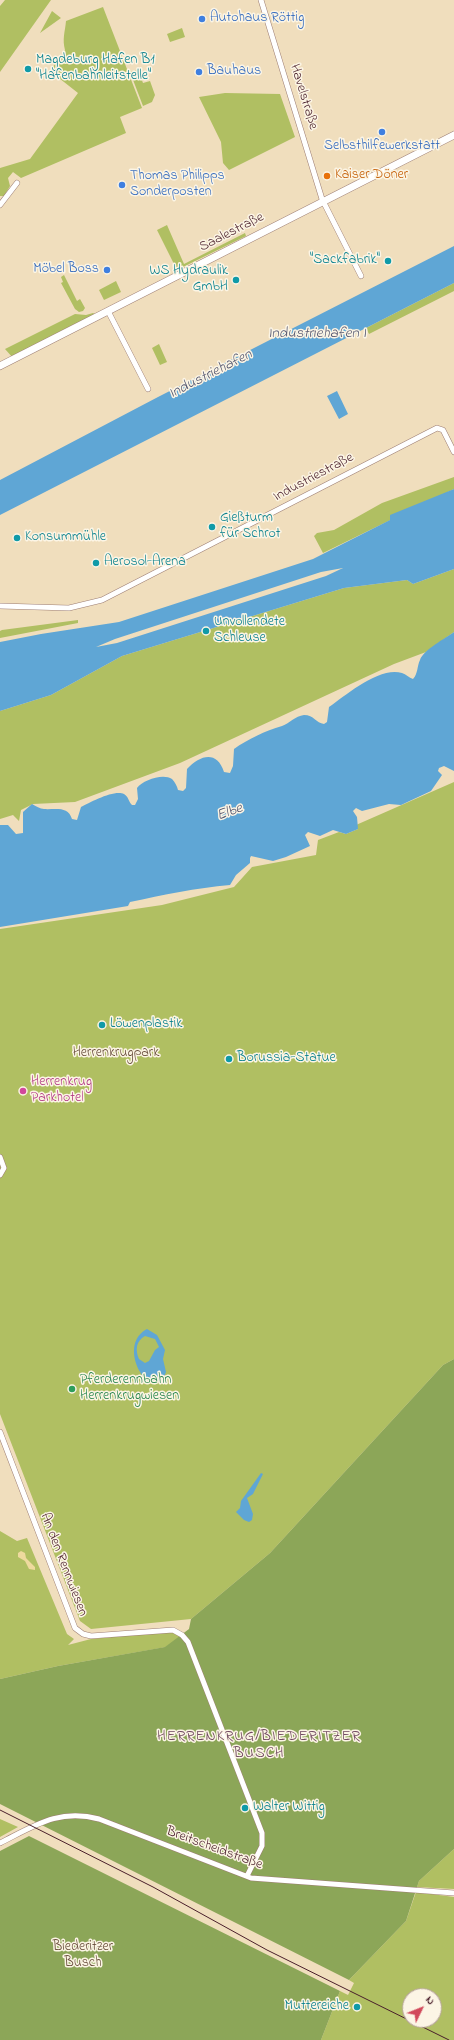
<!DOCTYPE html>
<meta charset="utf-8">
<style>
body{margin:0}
#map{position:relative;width:454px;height:2040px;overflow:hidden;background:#f0debd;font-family:"Indie Flower",sans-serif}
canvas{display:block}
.north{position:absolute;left:402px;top:1988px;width:40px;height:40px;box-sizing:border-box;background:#fcf5e5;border:1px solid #b59f9b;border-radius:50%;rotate:47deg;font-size:11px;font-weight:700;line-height:16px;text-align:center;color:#4a1f2b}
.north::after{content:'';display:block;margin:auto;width:14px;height:18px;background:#d1495b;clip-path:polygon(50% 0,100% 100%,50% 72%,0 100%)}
</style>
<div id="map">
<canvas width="454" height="2040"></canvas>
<div class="north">N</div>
</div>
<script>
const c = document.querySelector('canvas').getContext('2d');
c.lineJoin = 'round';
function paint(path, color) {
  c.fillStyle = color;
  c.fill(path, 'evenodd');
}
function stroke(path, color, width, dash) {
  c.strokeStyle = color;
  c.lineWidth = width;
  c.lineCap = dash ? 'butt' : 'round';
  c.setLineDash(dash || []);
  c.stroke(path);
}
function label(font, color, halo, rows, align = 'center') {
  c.font = font + ' "Indie Flower",sans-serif';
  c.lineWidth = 3;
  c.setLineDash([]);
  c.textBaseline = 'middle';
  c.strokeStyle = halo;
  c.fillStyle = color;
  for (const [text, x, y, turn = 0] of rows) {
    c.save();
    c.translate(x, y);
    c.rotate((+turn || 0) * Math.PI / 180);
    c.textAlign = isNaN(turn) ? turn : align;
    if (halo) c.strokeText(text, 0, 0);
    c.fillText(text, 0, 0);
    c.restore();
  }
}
const green = new Path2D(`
 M5,0H51L0,72V6Z
 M103,7L142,108L120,117L126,133L21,178L13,172L8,178L10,186L4,196H0V168L30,159L78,93L50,71L65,50C62,39 65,32 66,21Z
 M52,11L61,18L40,33Z
 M182,28L185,37L170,42L167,34Z
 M138,70L143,83L150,81L155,95L152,102L143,106L130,72Z
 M225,93L280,94L295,137L229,170L223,163L221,142L199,97Z
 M167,225L184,264L245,233L246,236L179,269L176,268L157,230Z
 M64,275L77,301L80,299L85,308L83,311L79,312L75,309L61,283L63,282L61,277Z
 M116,281L121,292L104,300L99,290Z
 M454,283V291L369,334L366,328Z
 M93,313L95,314L13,358L5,349L75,314L86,315Z
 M159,344L167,362L160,365L152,348Z
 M454,477V489L323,553L314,536L317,533L334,530L382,503Z
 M454,569V632L426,652L394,664L180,763L75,802L33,804L21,810L19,821L13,815L0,819V711L51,695L122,656L344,588L407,580L413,584Z
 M78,620V623L0,638V631L2,630Z
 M454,782V1359L443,1365L270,1553L191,1619L91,1629L80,1621L0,1414V929L162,905L234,887L252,867L316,855L318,840L339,832L346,834L358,829L356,825Z
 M0,1531L17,1541L27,1538L67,1634L74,1639L68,1645L91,1639L165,1632L176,1633L181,1637L166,1647L58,1666L0,1679Z
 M0,1819L18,1827L0,1837Z
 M454,1849V1889L417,1887L419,1881Z
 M416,1892L454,1897V2040H321L340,1991L348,1995L354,1983L349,1980L406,1921ZM410,1996H434V2020H410Z`);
const forest = new Path2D(`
 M454,1359V1849L419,1881L406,1921L349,1980L0,1804V1679L58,1666L165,1647L189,1629L191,1619L270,1553L443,1365Z
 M29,1836L340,1991L321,2040H0V1851Z`);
const sand = new Path2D(`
 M21,1551L25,1553L26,1558L35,1567V1570L29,1569L25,1561L18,1557V1553Z`);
const water = new Path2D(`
 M454,246V283L0,515V480L158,397Z
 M337,391L348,414L339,419L327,396Z
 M454,489V569L413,584L407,580L344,588L122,656L51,695L0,711V642L41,634L119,622L313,559L390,520V515ZM343,568L326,576L117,643L96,647L115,639L321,572Z
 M454,632V771L444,766L439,768L438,771L442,775L431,791L401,805L389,804L362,811L356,808L353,811L357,817L358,829L346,834L333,830L320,836L308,832L305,835L310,846L286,857L273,861L251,856L250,858V863L236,875L230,885C196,888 163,895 130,902L128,906L0,927V825H8L16,834L23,833V812L32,804C36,806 40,809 44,809C54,810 68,805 72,819L77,820L81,807C90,802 115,789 124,794C129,797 128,801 132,805H135L138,799L137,788C143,780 163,773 172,779C175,782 177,786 178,790L183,791L186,788L187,769C200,755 217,750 224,772L230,773L233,766L234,749C248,739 265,731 282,726C290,723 295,716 304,715C314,715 316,723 324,724L327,722L329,707C346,695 380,666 402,673C406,674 409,678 413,679C418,674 417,666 420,660C423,650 446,638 454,632Z
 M147,1329L157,1335L165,1350L163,1359L166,1372C153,1408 114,1346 147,1329ZM145,1336L155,1339L159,1347L155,1350L149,1361L145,1363L139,1359C135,1350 136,1341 145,1336Z
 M261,1473L263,1474L253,1494L247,1498L253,1514L252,1520L249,1522L244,1520L236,1512L240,1508L241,1501Z`);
const minor = new Path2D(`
 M261,0L322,199L361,276
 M0,205L17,183
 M108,311L148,389
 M0,606L69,608L102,600L437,428L443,430L454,452
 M0,1157L4,1168L0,1175
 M0,1432L75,1628L83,1634L91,1636L173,1630L182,1635L188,1642L262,1833V1846L247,1876
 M0,1843C34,1826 59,1808 99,1819L251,1878L454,1893`);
const major = new Path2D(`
 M0,366L454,135`);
const rail = new Path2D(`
 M0,1810L153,1887L267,1950L449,2040`);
const markers = [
 [202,19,4,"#3f7fe0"],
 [28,69,4,"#0f9aa8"],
 [199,72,4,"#3f7fe0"],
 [382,132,4,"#3f7fe0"],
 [327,176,4,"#e8710a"],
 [122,185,4,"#3f7fe0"],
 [388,261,4,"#0f9aa8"],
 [107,270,4,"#3f7fe0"],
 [236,280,4,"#0f9aa8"],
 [212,527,4,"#0f9aa8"],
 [17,538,4,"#0f9aa8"],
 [96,563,4,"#0f9aa8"],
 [206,631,4,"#0f9aa8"],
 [102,1025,4,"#0f9aa8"],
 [229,1059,4,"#0f9aa8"],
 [23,1091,4,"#d1479c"],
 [72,1389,4,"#2e9e5b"],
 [245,1808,4,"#0f9aa8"],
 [357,2007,4,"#0f9aa8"]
];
const shopNames = [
 ["Autohaus Röttig",210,19],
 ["Bauhaus",207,72],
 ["Selbsthilfewerkstatt",382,147,"center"],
 ["Thomas Philipps",130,177],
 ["Sonderposten",130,193],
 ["Möbel Boss",99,270,"right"]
];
const cultureNames = [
 ["Magdeburg Hafen B1",36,61],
 ["\"Hafenbahnleitstelle\"",36,77],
 ["\"Sackfabrik\"",380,261,"right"],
 ["WS Hydraulik",228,272,"right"],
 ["GmbH",228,288,"right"],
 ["Gießturm",220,519],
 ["für Schrot",220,535],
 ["Konsummühle",25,538],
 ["Aerosol-Arena",104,563],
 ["Unvollendete",214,623],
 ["Schleuse",214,639],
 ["Löwenplastik",110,1025],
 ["Borussia-Statue",237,1059],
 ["Walter Wittig",253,1808],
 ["Muttereiche",349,2007,"right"]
];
const streetNames = [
 ["Havelstraße",303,97,73],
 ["Saalestraße",232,233,-27],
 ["Industriestraße",314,478,-28],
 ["An den Rennwiesen",63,1565,69],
 ["Breitscheidstraße",214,1849,20]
];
const foodNames = [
 ["Kaiser Döner",335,176]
];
const parkNames = [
 ["Herrenkrugpark",116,1054],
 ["Biederitzer",83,1948],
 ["Busch",83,1964]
];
const hotelNames = [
 ["Herrenkrug",31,1083],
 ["Parkhotel",31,1099]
];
const leisureNames = [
 ["Pferderennbahn",80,1381],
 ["Herrenkrugwiesen",80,1397]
];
const waterNames = [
 ["Industriehafen I",317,335],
 ["Industriehafen",211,375,-27],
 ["Elbe",230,813,-20]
];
const neighbourhoodNames = [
 ["HERRENKRUG/BIEDERITZER",259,1738],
 ["BUSCH",259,1755]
];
paint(green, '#b0bf62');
paint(forest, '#8ca658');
paint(sand, '#eeda9e');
paint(water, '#5fa6d5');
stroke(minor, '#9d7e74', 6);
stroke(major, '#9d7e74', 8);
stroke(minor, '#fff', 5);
stroke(major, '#fff', 7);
stroke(rail, '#4a1f2b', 1);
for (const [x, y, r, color] of markers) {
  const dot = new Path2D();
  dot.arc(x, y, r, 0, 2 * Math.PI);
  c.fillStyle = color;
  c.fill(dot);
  stroke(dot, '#fcf5e5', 1.5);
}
label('14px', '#366cbe', '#fcf5e5', shopNames, 'left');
label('14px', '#0d838f', '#fcf5e5', cultureNames, 'left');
label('14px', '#4a1f2b', '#fcf5e5', streetNames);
label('14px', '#c56008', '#fcf5e5', foodNames, 'left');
label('14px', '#694f3c', '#fcf5e5', parkNames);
label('14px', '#b23c85', '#fcf5e5', hotelNames, 'left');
label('14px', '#27864d', '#fcf5e5', leisureNames, 'left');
label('italic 15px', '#52556f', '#fcf5e5', waterNames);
c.letterSpacing = '1px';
label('15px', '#704961', '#fcf5e5', neighbourhoodNames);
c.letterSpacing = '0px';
</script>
